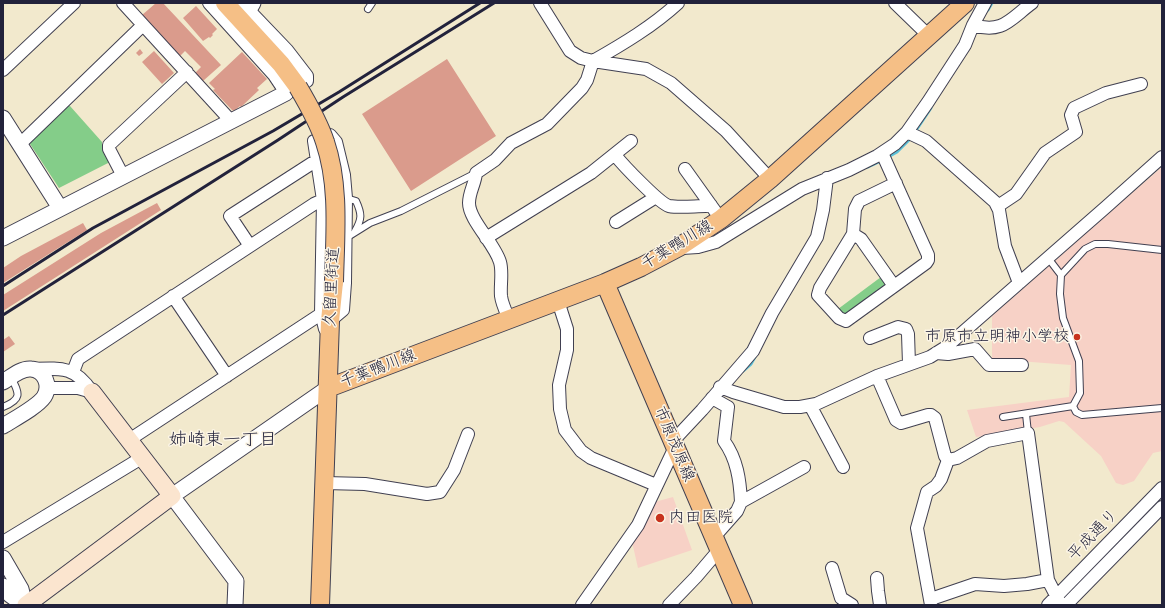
<!DOCTYPE html>
<meta charset="utf-8">
<style>
body{margin:0}
#map{position:relative;width:1165px;height:608px;overflow:hidden;background:#f2e9cd;font-family:Caveat,sans-serif}
canvas{display:block}
.frame{position:absolute;inset:0;border:4px solid #22223b;pointer-events:none}
</style>
<div id="map">
<canvas width="1165" height="608"></canvas>
<div class="frame"></div>
</div>
<script>
const c = document.querySelector('canvas').getContext('2d');
c.lineJoin = 'round';
function paint(path, color) {
  c.fillStyle = color;
  c.fill(path, 'evenodd');
}
function stroke(path, color, width, dash) {
  c.strokeStyle = color;
  c.lineWidth = width;
  c.lineCap = dash ? 'butt' : 'round';
  c.setLineDash(dash || []);
  c.stroke(path);
}
function label(font, color, halo, rows, align = 'center') {
  c.font = font + ' Caveat,"Klee One",sans-serif';
  c.lineWidth = 3;
  c.setLineDash([]);
  c.textBaseline = 'middle';
  c.strokeStyle = halo;
  c.fillStyle = color;
  for (const [text, x, y, turn = 0] of rows) {
    c.save();
    c.translate(x, y);
    c.rotate((+turn || 0) * Math.PI / 180);
    c.textAlign = isNaN(turn) ? turn : align;
    if (halo) c.strokeText(text, 0, 0);
    c.fillText(text, 0, 0);
    c.restore();
  }
}
const built = new Path2D(`
 M1162,167V451L1153,453L1134,481L1123,485L1116,483L1101,456L1064,422L1059,421L1040,427L976,437L967,410L1069,397L1071,365L992,359V316Z
 M673,497L692,550L638,568L630,533L651,503Z`);
const green = new Path2D(`
 M65,106H70L102,142V146L110,162L59,188L30,144L31,138Z
 M885,274L894,286L846,321L834,312Z`);
const stream = new Path2D(`
 M988,10L992,3
 M915,132L931,108
 M888,157L897,152L911,138
 M868,167L883,160
 M743,371L751,364L755,357`);
const building = new Path2D(`
 M156,3H163L221,65L203,81L195,73L201,67L185,51L180,56L142,15Z
 M196,6L217,29L212,34L213,35L210,38L209,37L203,41L183,18Z
 M140,49L143,53L139,56L136,53Z
 M154,51L174,73L162,84L142,62Z
 M242,52L267,79L257,88L259,90L241,107L240,106L234,111L232,110L213,90L215,89L209,83Z
 M447,59L496,136L411,191L362,114Z
 M157,203L161,210L3,311V295L101,233Z
 M83,223L87,230L3,283V268L21,256Z
 M9,336L15,344L3,352V340Z`);
const service = new Path2D(`
 M368,9L372,3
 M346,198L356,201C362,214 362,219 355,231
 M346,238L370,223L401,211L476,173
 M1061,275L1085,249L1095,244H1108L1162,250
 M1073,406L1076,412L1082,415L1162,408
 M3,407C23,399 19,393 11,377
 M1026,414L1028,433
 M1003,417L1073,406L1080,393L1079,361L1063,318L1060,294L1061,275L1048,258`);
const minor = new Path2D(`
 M123,3L231,121
 M209,3L274,75L286,93L293,90
 M242,3L287,50L307,76V81L304,83
 M540,3L570,51L581,58L593,61L646,69L671,83L726,131L770,179
 M895,3L929,36
 M973,25C1003,34 1010,19 1032,3
 M3,70L74,3
 M907,132L926,141L995,202L999,210L1005,246L1019,283
 M20,144L143,25
 M882,153L928,255V260L926,263L846,321L839,318L818,295L820,288L853,234L855,209L859,201L896,183
 M615,155C623,165 659,203 669,206C680,208 695,206 706,206L711,205
 M685,169L715,211
 M123,176L109,149V145L187,72
 M998,206L1016,194L1045,153L1076,132L1071,115L1074,108L1106,93L1141,84
 M616,222L656,197
 M853,234L861,239L894,286
 M486,238L591,173L631,141
 M250,246L230,216L317,160
 M679,247L682,248L698,247L716,242L802,189L849,170L877,156L895,144L907,132L928,102L965,45L973,25L985,3
 M173,296L227,376
 M558,301L567,329V350L559,385L560,409L565,430L581,451L591,458L656,485
 M509,319C506,312 502,304 501,296C500,285 503,272 500,262C495,244 469,220 469,203C469,192 475,184 476,173L495,160L511,143L547,124L582,88L587,80L593,61C623,44 653,26 678,3
 M325,329L321,313L323,200L314,141L330,135L336,142L344,175L346,198L345,283L343,310L330,321
 M870,338L898,327L906,329L908,334L909,364
 M936,353L948,354L975,349L989,365H1022
 M32,369C61,368 75,366 92,392
 M73,372L78,359L314,204L323,200
 M877,376L896,420L901,423L928,415H931L935,418L945,456L948,460L957,458L987,441L1028,433L1048,580L1061,605
 M720,387L733,392L784,407H800L816,404L877,376L930,357L946,347L1106,207L1162,157
 M47,388H78L92,392
 M712,398L728,407L724,441C737,459 740,480 741,502
 M810,405L843,467
 M129,440L327,310
 M673,441L702,410L753,351L772,313L817,237L823,210L827,178
 M325,483L365,484L427,494L440,492L454,470L468,434
 M714,537L737,511L741,502L804,467
 M3,542L143,457
 M832,568L841,598L852,605
 M877,578L878,591L880,605
 M931,599L975,584L1004,586L1027,584L1048,580
 M582,605L638,525L675,447
 M669,605L696,577L719,550
 M931,605L917,528L927,492L936,486L941,479L948,460
 M1048,605L1162,488
 M1066,605L1162,507`);
const tertiary = new Path2D(`
 M249,10L253,3
 M3,118L60,208
 M3,238L286,93
 M3,382C11,377 21,368 31,369C45,370 51,386 44,397C37,407 14,419 3,426
 M3,558L21,589L25,605
 M3,586L10,595L24,605
 M235,605L236,581L172,496L328,388`);
const secondary = new Path2D(`
 M26,605L172,496L92,392`);
const primary = new Path2D(`
 M225,3L281,64L298,87
 M605,283L743,605
 M328,388L605,283L641,267L679,247L721,219L770,179L965,3
 M320,605L330,321L334,282`);
const rail = new Path2D(`
 M3,286L93,228L273,131L339,92L480,3
 M3,315L278,140L343,97L494,3`);
const primaryBridge = new Path2D(`
 M298,87C308,104 319,123 325,142C340,186 335,236 334,282`);
const markers = [
 [1077,337,4,"#c8321e"],
 [660,518,5,"#c8321e"]
];
const streetNames = [
 ["千葉鴨川線",677,245,-31],
 ["久留里街道",332,287,-87],
 ["千葉鴨川線",378,369,-21],
 ["市原茂原線",674,444,67],
 ["平成通り",1093,535,-46]
];
const poiNames = [
 ["市原市立明神小学校",1069,337],
 ["内田医院",669,518,"left"]
];
const quarterNames = [
 ["姉崎東一丁目",223,440]
];
paint(built, '#f7d1c6');
paint(green, '#84cd89');
stroke(stream, '#5abfd8', 3);
paint(building, '#da9b8c');
stroke(service, '#414051', 8);
stroke(minor, '#414051', 14);
stroke(tertiary, '#414051', 17);
stroke(secondary, '#414051', 19);
stroke(primary, '#414051', 20);
stroke(service, '#fff', 6);
stroke(minor, '#fff', 12);
stroke(tertiary, '#fff', 15);
stroke(secondary, '#fbe5cf', 17);
stroke(primary, '#f5bf86', 18);
stroke(rail, '#22223b', 3);
stroke(primaryBridge, '#414051', 20, []);
stroke(primaryBridge, '#f5bf86', 18);
for (const [x, y, r, color] of markers) {
  const dot = new Path2D();
  dot.arc(x, y, r, 0, 2 * Math.PI);
  c.fillStyle = color;
  c.fill(dot);
  stroke(dot, '#fcf5e5', 1.5);
}
label('16px', '#22223b', '#fcf5e5', streetNames);
label('16px', '#22223b', '#fcf5e5', poiNames, 'right');
label('18px', '#22223b', '#fcf5e5', quarterNames);
</script>
